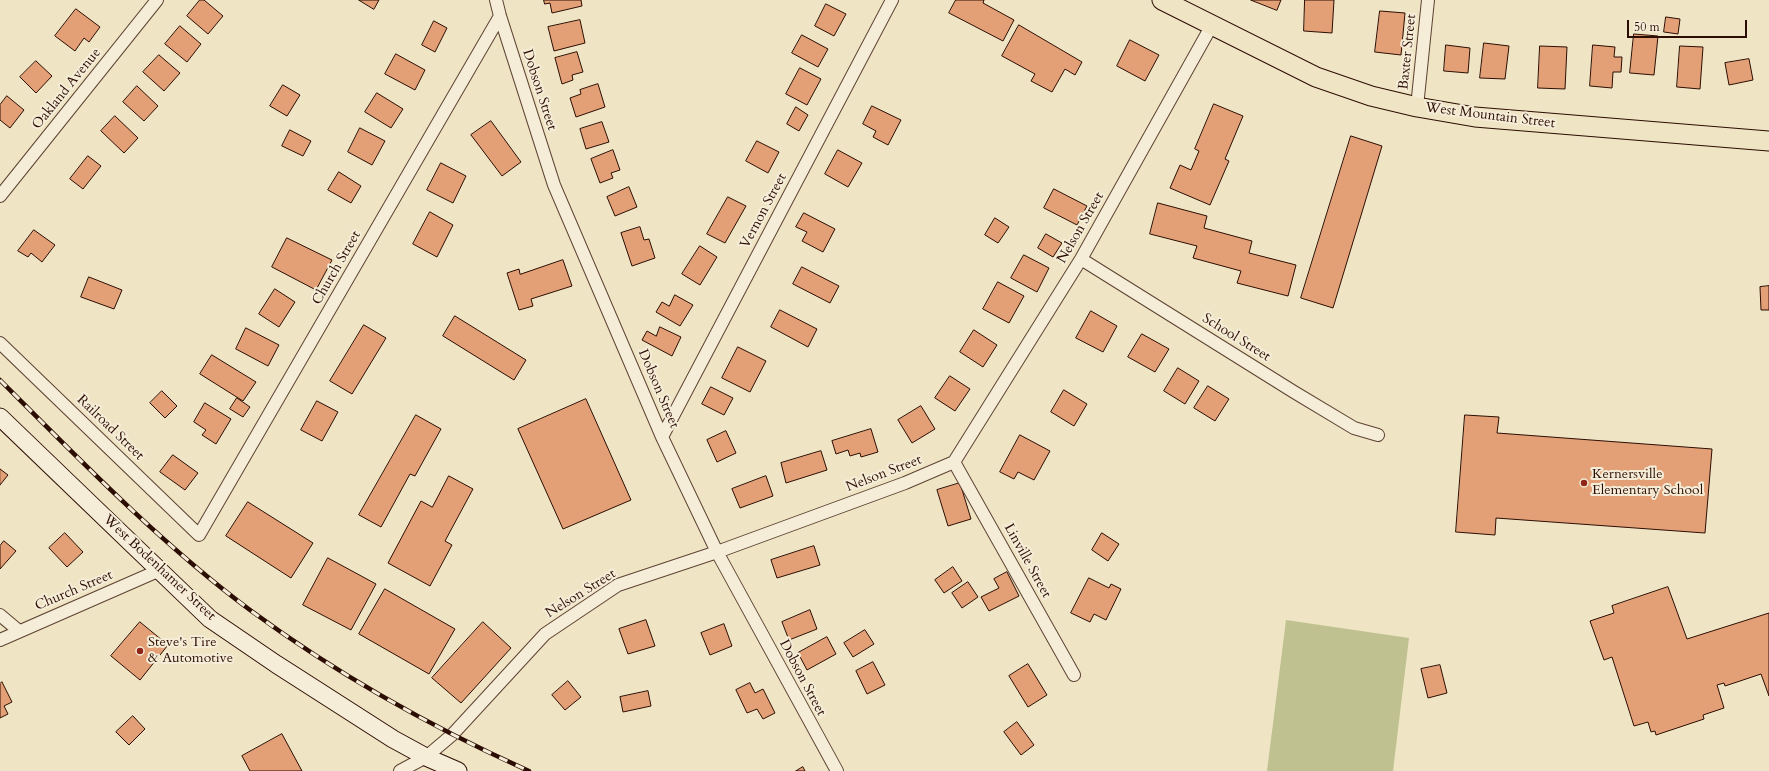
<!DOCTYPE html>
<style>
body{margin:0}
#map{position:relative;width:1769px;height:771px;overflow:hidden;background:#efe4c3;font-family:Cardo,serif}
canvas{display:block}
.scale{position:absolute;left:1627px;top:20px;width:120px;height:18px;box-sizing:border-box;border:2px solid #2c0d03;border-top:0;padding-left:5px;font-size:12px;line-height:14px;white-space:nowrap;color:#2c0d03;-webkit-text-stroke:3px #f5edd8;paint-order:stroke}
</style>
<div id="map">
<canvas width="1769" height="771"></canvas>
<div class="scale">50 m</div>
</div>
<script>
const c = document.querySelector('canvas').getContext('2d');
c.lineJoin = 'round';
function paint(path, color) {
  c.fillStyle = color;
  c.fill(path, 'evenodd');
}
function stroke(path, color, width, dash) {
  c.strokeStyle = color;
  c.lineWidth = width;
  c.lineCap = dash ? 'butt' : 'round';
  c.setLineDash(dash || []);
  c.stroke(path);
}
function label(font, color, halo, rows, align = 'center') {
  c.font = font + ' Cardo,serif';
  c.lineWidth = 4;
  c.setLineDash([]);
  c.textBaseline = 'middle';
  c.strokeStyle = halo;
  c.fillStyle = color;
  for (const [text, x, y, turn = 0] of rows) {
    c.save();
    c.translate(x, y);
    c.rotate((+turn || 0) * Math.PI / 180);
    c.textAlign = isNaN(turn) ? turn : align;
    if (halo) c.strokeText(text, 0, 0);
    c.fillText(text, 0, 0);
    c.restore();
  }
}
const green = new Path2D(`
 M1286,620L1409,638L1393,771H1267Z`);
const building = new Path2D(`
 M200,0H204L223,16L208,34L187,16Z
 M359,0H379L374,9Z
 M544,0H581L582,6L552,13L550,3L545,4Z
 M956,0H984L983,3L1014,20L1003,41L949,13Z
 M1251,0H1281L1277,10Z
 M1305,0H1334L1332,33L1304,31Z
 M826,4L846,14L834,36L815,26Z
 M76,9L100,27L89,42L84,38L75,51L55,36Z
 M1380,11L1405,13L1401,55L1375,52Z
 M1666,17L1680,19L1678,34L1664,32Z
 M580,20L585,43L554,51L548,27Z
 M434,21L447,28L435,52L422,45Z
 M1019,25L1082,62L1075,75L1065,69L1052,92L1031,81L1035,74L1002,56Z
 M180,26L201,44L187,62L165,44Z
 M1634,34L1658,36L1654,75L1630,73Z
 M802,35L828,49L818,67L792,53Z
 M1130,40L1159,55L1145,81L1117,66Z
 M1484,43L1509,46L1505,79L1480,78Z
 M1446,45L1470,48L1468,73L1444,71Z
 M1593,45L1615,47L1614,57H1622L1621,72H1613L1612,88L1590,86Z
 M1540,46L1567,47L1565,89L1538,88Z
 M1680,46L1703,47L1700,89L1677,87Z
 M577,52L583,72L572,75L573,80L562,84L555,58Z
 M396,54L425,70L415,90L385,74Z
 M159,55L180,73L164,91L143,72Z
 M1749,59L1753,80L1729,85L1725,63Z
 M36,61L52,76L36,93L20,77Z
 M800,68L821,79L807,105L786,94Z
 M598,84L605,107L576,117L570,98L581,94L580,90Z
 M283,85L300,95L287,116L270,106Z
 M137,86L158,106L144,121L123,102Z
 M377,93L403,109L391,128L365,112Z
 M7,96L24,110L10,128L0,120V105Z
 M1214,104L1243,116L1225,159L1229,161L1210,205L1170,188L1180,165L1191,170L1199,151L1195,149Z
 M872,106L901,120L888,145L873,137L876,131L863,124Z
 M796,107L808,115L799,131L787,124Z
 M115,116L138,138L124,153L101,131Z
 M491,121L521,162L502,176L471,135Z
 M602,122L609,142L586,149L580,129Z
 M360,128L385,141L372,165L348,152Z
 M290,130L311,141L303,156L282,146Z
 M1351,136L1382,146L1333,308L1301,298Z
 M757,141L779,152L768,173L746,161Z
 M613,150L620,170L611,173L613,178L600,183L591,159Z
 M838,150L862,163L848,187L825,174Z
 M88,156L101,166L83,189L70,179Z
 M441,163L466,176L453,203L427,190Z
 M339,172L361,186L351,203L328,190Z
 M629,187L637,207L615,216L607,197Z
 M1054,189L1087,206L1077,225L1044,208Z
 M728,197L746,206L725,243L707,234Z
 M1158,203L1207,216L1204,228L1252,241L1249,253L1296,265L1288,296L1237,283L1241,271L1193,258L1197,246L1150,234Z
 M430,212L453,225L437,257L413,244Z
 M804,213L835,229L823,252L802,241L807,232L796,227Z
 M995,218L1009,227L998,243L985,235Z
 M640,227L644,240L649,239L655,258L632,266L621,233Z
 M34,230L55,245L42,262L31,253L28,257L18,251Z
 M1046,234L1062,243L1053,257L1038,248Z
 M287,238L332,260L316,290L272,267Z
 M700,246L717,257L700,285L682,274Z
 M1024,255L1049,268L1037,292L1011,278Z
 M563,260L572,286L531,299L533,306L519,310L507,273L519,269L520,274Z
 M802,267L839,286L830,303L793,284Z
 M89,277L122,290L114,309L81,297Z
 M998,282L1024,296L1009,323L983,309Z
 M1769,286V310H1761L1760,287Z
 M275,289L295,302L279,327L259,314Z
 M675,295L693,305L680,326L656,312L662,302L669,306Z
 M780,310L817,329L808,347L771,327Z
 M1091,311L1117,326L1103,352L1076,338Z
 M455,316L526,360L514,380L443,336Z
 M364,325L386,338L352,394L330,381Z
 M660,327L681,337L672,356L642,340L647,331L656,336Z
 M246,328L279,345L268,366L236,349Z
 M974,330L997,345L983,367L960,352Z
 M1142,334L1169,349L1155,372L1128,357Z
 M738,347L766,361L750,392L722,378Z
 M212,355L256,382L243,401L200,374Z
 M1178,368L1199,381L1185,404L1164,391Z
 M950,376L970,389L955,411L935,398Z
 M1208,386L1229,399L1215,421L1194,408Z
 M711,387L733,398L724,415L702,404Z
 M1064,390L1087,404L1074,426L1051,412Z
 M162,391L177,406L165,418L150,403Z
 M237,398L250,407L243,417L230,409Z
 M586,399L631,500L563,529L518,429Z
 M317,401L338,412L322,441L301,430Z
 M205,403L231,419L216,444L202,435L206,430L194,422Z
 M921,406L935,429L912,443L898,420Z
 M416,415L441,429L415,476L410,474L381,527L359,515Z
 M1465,415L1499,417L1497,433L1712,449L1705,533L1496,518L1495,535L1456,532Z
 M871,429L878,452L861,457L860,453L850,456L848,450L836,454L832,441Z
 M726,431L736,453L717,462L707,440Z
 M1020,435L1050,451L1034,480L1018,472L1014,479L1000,472Z
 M821,451L827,470L786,483L781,463Z
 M173,455L198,473L185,490L160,472Z
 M0,469L8,475L0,485Z
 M449,476L473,489L445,541L452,545L430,586L388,563L421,501L432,507Z
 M766,476L773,496L740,508L732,489Z
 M960,483L971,519L948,526L937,490Z
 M248,502L313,543L291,578L226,536Z
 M65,533L83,552L67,567L49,548Z
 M1102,533L1119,544L1108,561L1092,550Z
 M4,541L16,551L0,569V546Z
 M814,546L820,565L777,578L771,560Z
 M328,558L376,584L351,630L303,605Z
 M953,567L962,581L944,593L935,580Z
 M1007,572L1019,596L989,611L981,597L999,588L994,579Z
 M1089,578L1109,588L1111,584L1121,589L1106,620L1094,614L1090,622L1071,613Z
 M968,582L978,597L962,608L952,593Z
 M1668,587L1687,639L1769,613V696L1761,674L1725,686L1724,683L1717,685L1724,708L1703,715L1704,719L1656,735L1655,731L1651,732L1648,722L1634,726L1612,657L1604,660L1590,621L1614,613L1612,606Z
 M385,589L455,629L429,674L359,634Z
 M810,610L817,629L789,640L782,622Z
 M646,620L655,646L628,654L619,629Z
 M140,622L168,645L140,680L111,656Z
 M483,622L511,648L461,703L432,678Z
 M724,624L732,646L710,655L701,633Z
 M865,630L874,644L853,657L844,643Z
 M827,637L836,654L807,670L798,653Z
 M873,662L885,685L867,694L856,671Z
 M1028,664L1047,695L1028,707L1009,676Z
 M1440,665L1447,693L1428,698L1421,669Z
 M568,681L581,697L565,710L552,695Z
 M2,682L12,702L4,706L8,714L0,718V684Z
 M750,683L755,693L763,689L775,713L763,719L757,709L747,713L736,690Z
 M648,691L651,706L623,712L620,697Z
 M133,716L145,729L129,745L116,732Z
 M1017,722L1034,745L1021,755L1004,732Z
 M282,734L302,771H250L242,756Z
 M803,767L805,771H796Z`);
const street = new Path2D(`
 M496,0L500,16L554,185L662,437L717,552L837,771
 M1417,107L1428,0
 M0,196L157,0
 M1081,259L1294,392L1354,428L1378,435
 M0,343L199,535L500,16
 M662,437L892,0
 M954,462L1074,675
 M0,615L19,631
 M0,640L160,570
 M400,771L426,757L452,735L545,634L618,585L717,552L905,483L954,462L1081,259L1212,25`);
const secondary = new Path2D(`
 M0,417L210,619L276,664L393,739L426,757L458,771`);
const primary = new Path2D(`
 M1162,0L1316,77L1371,96L1417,107L1475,117L1769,141`);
const rail = new Path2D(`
 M0,380C80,460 159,542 250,610C337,674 431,727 529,771`);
const markers = [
 [1584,483,4,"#8f2418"],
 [140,651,4,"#8f2418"]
];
const streetNames = [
 ["Baxter Street",1408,52,-84],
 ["Oakland Avenue",67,89,-51],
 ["Dobson Street",539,90,72],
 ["West Mountain Street",1490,116,7],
 ["Vernon Street",764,211,-62],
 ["Nelson Street",1081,228,-60],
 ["Church Street",337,268,-60],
 ["School Street",1236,338,32],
 ["Dobson Street",658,389,67],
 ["Railroad Street",110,428,44],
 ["Nelson Street",884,474,-21],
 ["Linville Street",1027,561,61],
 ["West Bodenhamer Street",159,568,43],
 ["Church Street",74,591,-23],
 ["Nelson Street",581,594,-32],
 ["Dobson Street",802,678,62]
];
const poiNames = [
 ["Kernersville",1592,475],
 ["Elementary School",1592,491],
 ["Steve's Tire",148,643],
 ["& Automotive",148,659]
];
paint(green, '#bfc290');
paint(building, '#e3a076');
stroke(building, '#2c0d03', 1);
stroke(street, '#5d4333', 14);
stroke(secondary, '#2c0d03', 19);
stroke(primary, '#2c0d03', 21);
stroke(street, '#f5edd8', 12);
stroke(secondary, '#f5edd8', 17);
stroke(primary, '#efe4c3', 19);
stroke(rail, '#2c0d03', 4.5);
stroke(rail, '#f5edd8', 3, [9]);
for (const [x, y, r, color] of markers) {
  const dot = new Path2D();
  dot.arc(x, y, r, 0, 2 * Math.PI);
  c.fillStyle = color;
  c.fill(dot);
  stroke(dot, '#f5edd8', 1.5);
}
label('14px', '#2c0d03', '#f5edd8', streetNames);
label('14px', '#2c0d03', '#f5edd8', poiNames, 'left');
</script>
